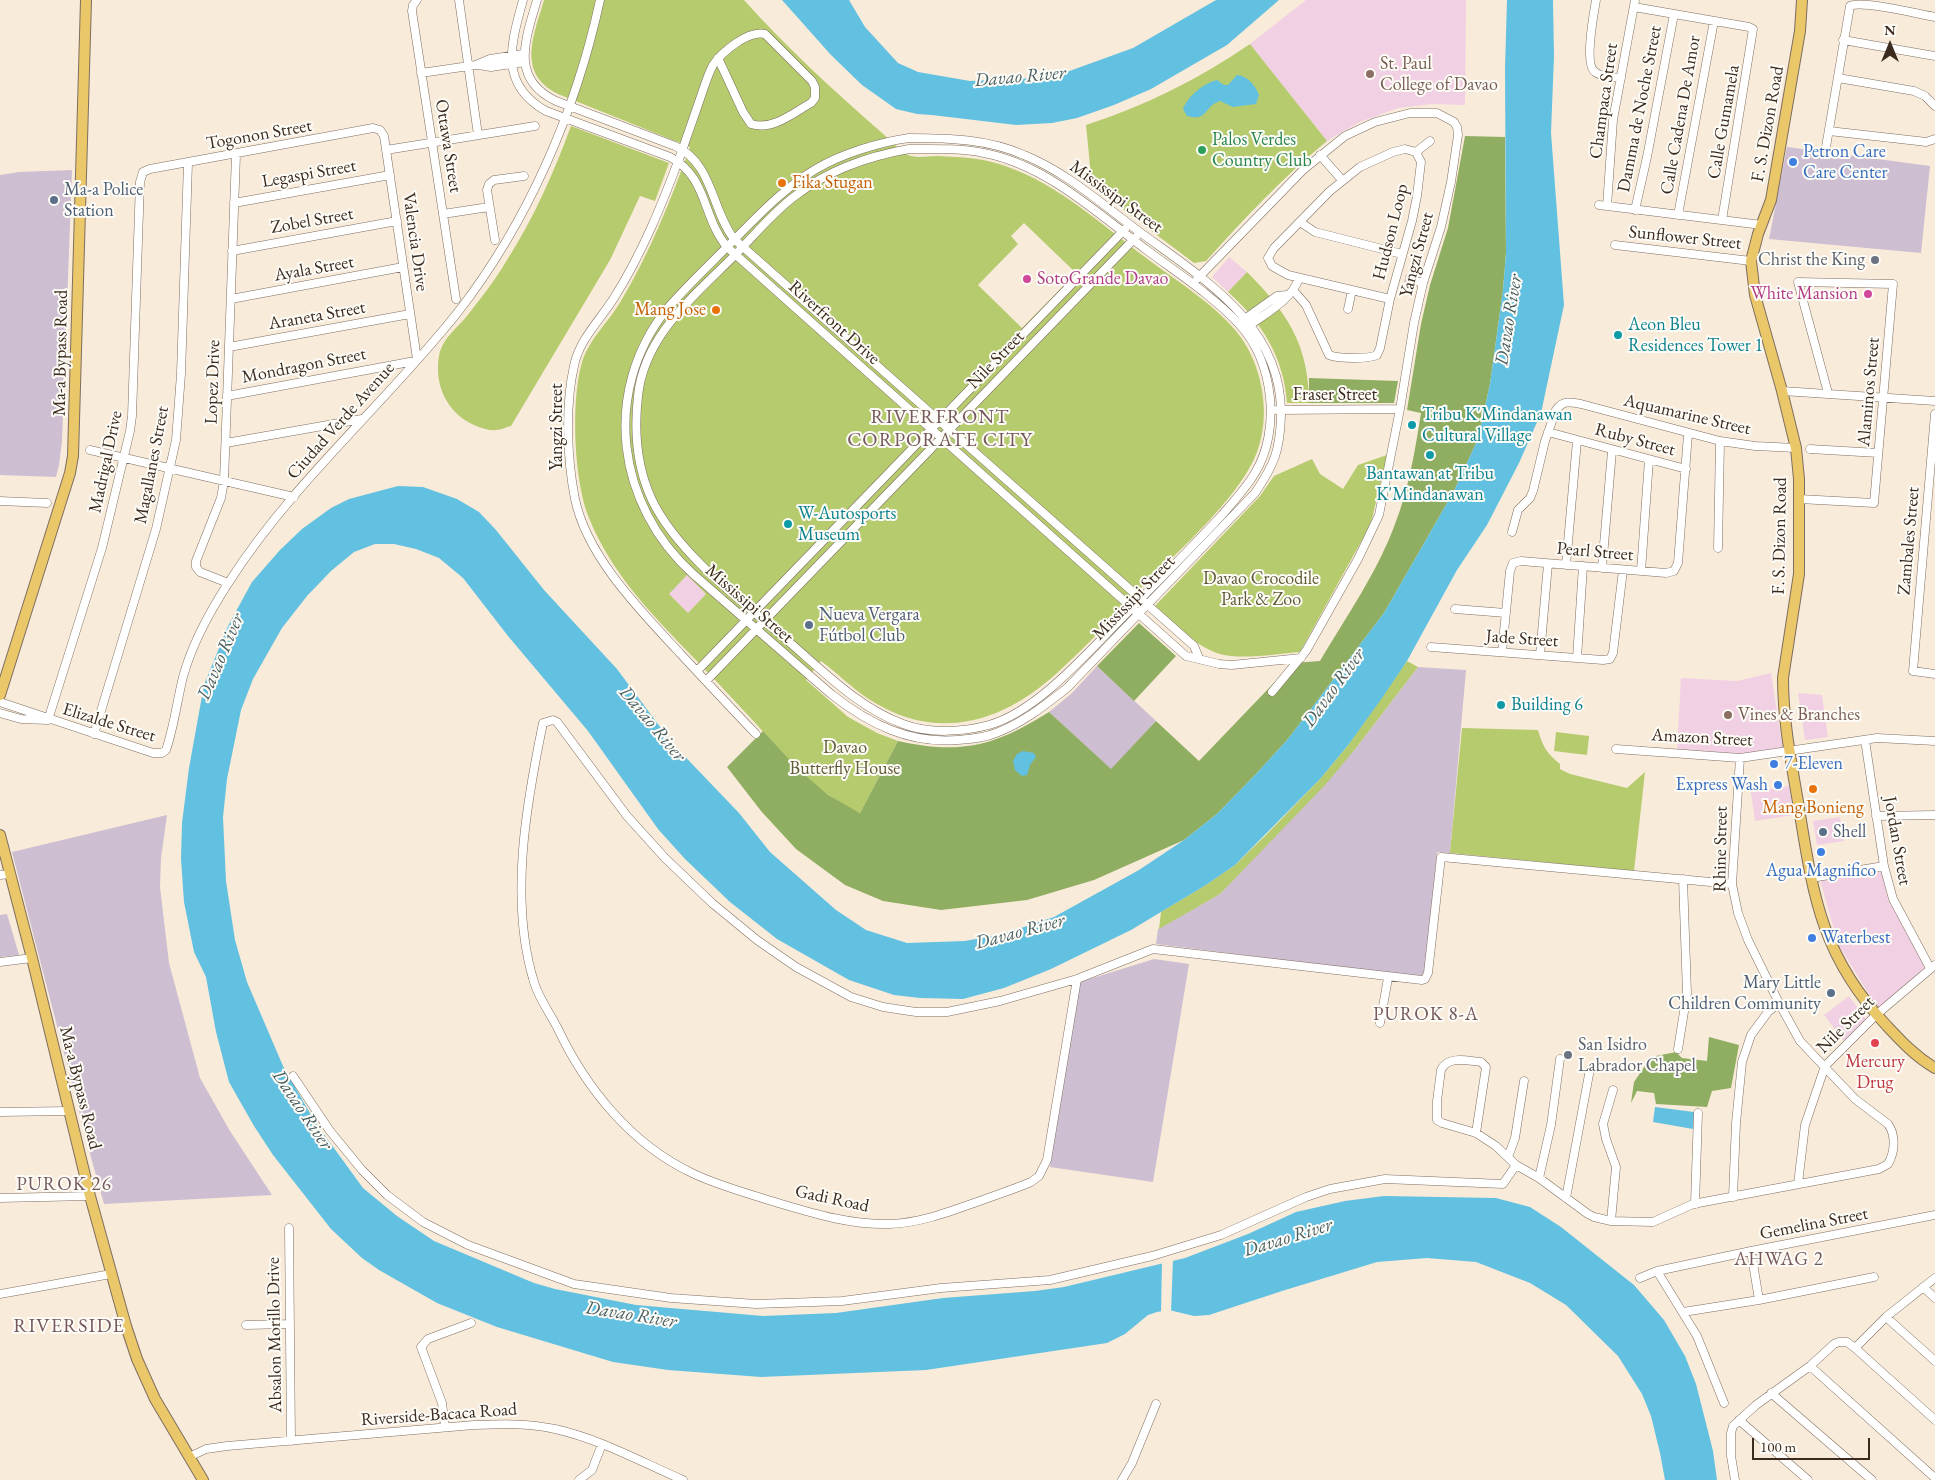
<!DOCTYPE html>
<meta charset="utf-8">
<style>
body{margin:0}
#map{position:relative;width:1935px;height:1480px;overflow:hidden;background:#f9ebda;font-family:"EB Garamond",serif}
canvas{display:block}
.north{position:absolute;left:1865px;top:20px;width:50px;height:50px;-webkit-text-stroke:4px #fdfcf7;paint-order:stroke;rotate:0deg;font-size:14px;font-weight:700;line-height:20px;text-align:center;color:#3b2a1e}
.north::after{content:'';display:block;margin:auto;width:18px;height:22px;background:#3b2a1e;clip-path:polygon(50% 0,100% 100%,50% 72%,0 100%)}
.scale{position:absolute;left:1752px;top:1438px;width:118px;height:22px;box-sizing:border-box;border:2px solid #3b2a1e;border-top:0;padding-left:6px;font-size:15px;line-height:18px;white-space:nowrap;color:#3b2a1e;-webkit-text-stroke:4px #fdfcf7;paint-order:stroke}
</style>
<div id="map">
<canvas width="1935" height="1480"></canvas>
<div class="north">N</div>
<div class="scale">100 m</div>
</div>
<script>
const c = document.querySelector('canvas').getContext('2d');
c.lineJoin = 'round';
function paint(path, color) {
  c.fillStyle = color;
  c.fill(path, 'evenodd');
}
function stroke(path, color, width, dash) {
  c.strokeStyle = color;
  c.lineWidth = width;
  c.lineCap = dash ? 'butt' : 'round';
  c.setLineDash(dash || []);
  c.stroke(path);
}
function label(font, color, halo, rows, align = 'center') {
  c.font = font + ' "EB Garamond",serif';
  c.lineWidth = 4;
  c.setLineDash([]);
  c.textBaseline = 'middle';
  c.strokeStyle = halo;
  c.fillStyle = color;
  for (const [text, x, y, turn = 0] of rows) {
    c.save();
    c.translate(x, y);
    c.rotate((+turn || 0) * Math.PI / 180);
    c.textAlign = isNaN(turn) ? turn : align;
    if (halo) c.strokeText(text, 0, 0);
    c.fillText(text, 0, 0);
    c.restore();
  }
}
const built = new Path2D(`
 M1306,0H1466L1465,105L1432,104L1398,108L1360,122L1327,141L1250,44Z
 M1229,257L1247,272L1228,292L1212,277Z
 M687,575L706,594L688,613L668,594Z
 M1771,673L1783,750L1741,754L1677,749L1681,678L1737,681Z
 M1798,693L1822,695L1828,737L1805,740Z
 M1789,786L1794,815L1755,821L1751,792Z
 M1840,817L1844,841L1817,845L1813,821Z
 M1881,869L1888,900L1925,967L1878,1009L1838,944L1820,880Z
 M1849,996L1866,1019L1844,1041L1824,1015Z`);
const industrial = new Path2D(`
 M1787,147L1930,166L1921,253L1769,239Z
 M72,170L62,441L59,465L56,477L0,475V175L19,172Z
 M1097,666L1156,721L1111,770L1049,712L1072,693Z
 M1418,667L1466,670L1450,853L1437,852L1425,971L1423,976L1417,977L1156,944L1158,929L1220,894L1356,748Z
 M167,815L161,858L160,887L169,963L200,1078L230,1131L272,1195L104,1204L92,1161L12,852Z
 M7,914L19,955L0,957V915Z
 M1154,959L1189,964L1153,1182L1050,1167L1080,982Z`);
const green = new Path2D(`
 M544,0H744C786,47 833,90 881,132C888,138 903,154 911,156C919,158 929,156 937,156C962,157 985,158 1008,167C1059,185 1102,225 1145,257C1175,280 1224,310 1244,342C1263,372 1270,415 1258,449C1244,493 1179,551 1145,584C1116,614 1088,645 1057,673C1001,724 935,743 867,698C851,687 837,673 821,661L806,680L848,717L877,733L898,741L860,813C849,807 838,802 828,795C805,778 786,757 767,736C750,717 732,698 715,680C668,630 615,583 589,518C574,482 571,404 581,366C587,341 608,323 621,301C650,252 671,200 690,147L558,94C516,73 534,35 544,0ZM1024,223L1076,273L1022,328L978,285L1018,244L1011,236ZM687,575L706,594L688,613L669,594Z
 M1250,44L1327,141C1283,177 1244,219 1206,261L1194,263L1092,186L1086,125C1145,106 1199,79 1250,44Z
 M571,126L669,163L655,201L640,196L610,260L511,426C506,427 501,430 496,430C489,431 481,428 474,425C447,413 434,385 439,356C442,339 457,328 467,316C481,298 496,279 507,260C534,218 554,172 571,126Z
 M1247,272C1287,312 1309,345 1309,403H1287C1284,358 1262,322 1228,292Z
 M1387,455L1372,519L1367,531L1300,652C1277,654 1242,660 1220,654C1195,647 1174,622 1155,606L1260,496L1274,476L1312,459L1320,474L1343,489L1358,465Z
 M1407,661L1418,667L1356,748L1326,784L1220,894L1159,929L1161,912L1206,885L1235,865L1266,835L1320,779L1349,744Z
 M1462,728L1538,730C1542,745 1547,754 1560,764V769L1570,774L1627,788L1645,772L1634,871L1450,853Z
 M1556,732L1589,736L1587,755L1554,751Z`);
const forest = new Path2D(`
 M1465,136L1505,137L1506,253L1503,290L1490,384L1478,439L1454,491L1384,613L1288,739L1256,774L1217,814L1184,840L1094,880L1027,900L941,910L883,901L845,885L796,849L761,811L727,767L763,731L797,768L828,795L860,813L898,741C961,755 995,746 1049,712L1111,769L1156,721L1199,761L1293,663L1320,661C1346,617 1377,573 1395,524C1409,488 1415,450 1421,413L1407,410L1421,324L1430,285L1448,228Z
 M1309,378L1398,381L1394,403H1309Z
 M1139,623L1176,656L1134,701L1097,666Z
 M1709,1037L1739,1045L1731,1088L1712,1091L1707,1107L1656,1104L1654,1093L1637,1091L1631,1103L1634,1082L1651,1057L1676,1052L1682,1058L1707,1061Z`);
const water = new Path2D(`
 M782,0H849L865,27L898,63L918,72L970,81L1037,78L1064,73L1133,48L1216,0H1279L1227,45L1151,89L1114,105L1077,118L1052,123L1016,125L932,115L917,114L896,109L862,85L831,55Z
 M1507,0H1553L1554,56L1551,133L1564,305L1541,413L1519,463L1487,525L1457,570L1407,661L1382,698L1349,744L1320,779L1235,865L1206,885L1131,930L1051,969L1004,988L963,999L920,998L894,995L849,980L777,939L730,902L685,859L658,829L588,731L508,636L463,578L439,558L416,549L394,544H375L354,552L331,571L307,596L282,628L253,679L241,710L227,779L223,817L226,881L235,940L247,982L283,1066L315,1122L363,1188L397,1216L434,1241L534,1283L555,1289L636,1305L763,1316L836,1313L943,1298L1035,1291L1064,1287L1185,1258L1248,1234L1296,1212L1345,1201L1384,1196L1496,1198L1530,1207L1561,1227L1634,1285L1664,1320L1685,1356L1696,1384L1713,1451L1717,1480H1665L1660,1453L1651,1416L1642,1394L1618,1356L1566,1305L1530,1283L1476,1262L1427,1258L1377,1262L1282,1291L1209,1315L1194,1316L1169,1310L1157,1312L1148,1315L1125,1334L1107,1343L926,1370L761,1377L668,1370L613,1362L497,1327L437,1303L379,1270L362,1258L331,1229L273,1155L254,1126L229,1082L216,1032L206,977L194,952L184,902L181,859L182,823L189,768L204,685L228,626L252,582L280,550L302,529L331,508L349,499L398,486L423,487L457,499L479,512L496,530L544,590L617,669L672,743L739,813L770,852L836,910L866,930L907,943L965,941L1003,934L1054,917L1139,870L1184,840L1217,814L1256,774L1288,739L1384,613L1454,491L1478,439L1490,384L1503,290L1506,253L1505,68Z
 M1237,75C1248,76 1255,85 1259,95L1256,104L1233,107L1220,101C1204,106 1208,122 1187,116L1183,109C1188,96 1204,83 1217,80L1224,85H1228Z
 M1023,751L1034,753L1036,757L1030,765L1027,775L1022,776L1015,770L1013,761L1017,754Z
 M1655,1107L1694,1112L1693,1129L1653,1122Z`);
const pier = new Path2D(`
 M1173,1258L1171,1313L1161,1314L1162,1260Z`);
const minorTunnel = new Path2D(`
 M1405,278L1412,280`);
const minor = new Path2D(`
 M417,0L413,5L412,11L456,299
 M459,0L478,135
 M523,0C511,44 498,84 546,111L670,157C708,177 702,217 727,247L1186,656L1219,664L1232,665L1301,658
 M537,0C526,38 509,79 556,101L675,146C713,163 711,209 734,239L1194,646L1199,658
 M1596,0C1594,12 1584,65 1595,72C1601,77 1613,77 1621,78
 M1634,7L1749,27L1753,29L1722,220
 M1843,40L1935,56
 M718,58L743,112L751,124C772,131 793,113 811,103L815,98V87L812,81L765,34C748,30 722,52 713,65C708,74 705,85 701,96C695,114 688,133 682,151C663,202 643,252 614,298C600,320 579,340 574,366C565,405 567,459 575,499C587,556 638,608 676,649C703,678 729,706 756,734
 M478,65L491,67L524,62
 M421,73L476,65L490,59L523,54
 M1838,78L1914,91L1925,96L1935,106
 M1829,131L1918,141L1926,142L1935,139
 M909,138C949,138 988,139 1024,155C1066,172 1102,204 1137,230C1202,278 1283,325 1281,416C1280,451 1274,465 1255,493L1067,688C1045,705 1023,723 996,733C984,738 971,739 958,740C909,744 869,724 831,694L693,574C617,505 601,393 666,310C685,288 706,268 727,247C754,220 782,189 816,169C841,154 880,142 909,138Z
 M1826,147L1850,6C1864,0 1917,14 1935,17
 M909,149C934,149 959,148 984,153C1047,165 1098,214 1148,251C1179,274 1213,296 1239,324C1274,362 1281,430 1255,473C1246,488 1234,501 1222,515C1190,549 1156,583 1123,617C1088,652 1038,711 989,725C963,732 929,734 903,724C859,708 824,672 788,641C743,602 678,554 652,500C637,468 634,431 638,396C644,336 693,297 733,257C754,236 772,213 795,196C827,171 869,156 909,149Z
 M386,150L535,126
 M1416,152L1430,141
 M1320,155L1342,180
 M234,203L390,175
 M1599,205L1762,225
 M1607,206L1613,120L1635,0
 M1635,210L1647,157L1674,14
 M443,214L489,207
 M1678,215L1714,21
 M1300,222L1315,232L1402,254
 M495,240L487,190L489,184L494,180L524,176
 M1615,245L1751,261
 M232,251L397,221
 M1268,258L1274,248L1330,191L1360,167L1393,152L1405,149L1416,152L1421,162L1417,196L1412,221L1390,299L1380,348L1377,355C1368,359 1339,359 1329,355L1306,305L1293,290
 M1268,258L1272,266L1288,275L1390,299
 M1197,279L1303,170L1345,136L1375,122L1410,113H1437L1454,122L1457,127L1458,135L1451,182L1441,227L1423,283L1414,323L1400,409L1379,515L1358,559L1306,651L1272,692
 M1412,280L1423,283
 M231,299L403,267
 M1348,309L1352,290
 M1242,321L1277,296L1287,295
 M1247,327C1265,314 1292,300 1299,278
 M229,347L410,314
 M1782,391L1935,401
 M227,396L415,361
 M1277,410L1400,409
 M1935,414L1913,671L1935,674
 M1548,432L1686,469
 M226,443L362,419
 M1810,449L1878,453
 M90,450L294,497
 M1799,499L1874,503L1893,284L1798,282L1828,393
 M0,501L47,503
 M1512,532L1518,510L1530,498L1533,491L1545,441L1556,410C1563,400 1571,402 1581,404L1720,441L1755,446L1796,448
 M1718,548L1720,441
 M1566,565L1577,441
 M1602,568L1612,451
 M1641,571L1649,460
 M228,583L200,572L196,567V561L221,498L224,481L236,155
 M1455,609L1506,613
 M1431,647L1603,660L1610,659L1613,653L1623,570
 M1502,652L1510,571L1513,563L1521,561L1666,573L1674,571L1678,563L1688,434
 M1540,655L1548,564
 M1577,658L1583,566
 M697,671L1125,229
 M706,681L1136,237
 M0,702L153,753H162L166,750C174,727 177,701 183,677C192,644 210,611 229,582C293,482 385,404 458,312C528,222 576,111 600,0
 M0,713L21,719L48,720
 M48,720L102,548L130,431L132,416L140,182L143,172L150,169L373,128L380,130L384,136L417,359
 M94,734L156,529L176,440L181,374L188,163
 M1865,740L1884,866L1893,899L1930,968
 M1616,749L1740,758L1877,738L1935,741
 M1876,816L1935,815
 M0,875L10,874
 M1811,878L1884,866
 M0,962L32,958
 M1077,979L1047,1160L1039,1176L1031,1182C1012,1190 993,1196 974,1203C946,1213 919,1223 889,1224C851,1225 815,1214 778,1203C750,1194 719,1186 692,1173C631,1144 586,1088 558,1029C550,1013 539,999 534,982C509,901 526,805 543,723L553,720L557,722L627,816L665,858L712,903L757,940L796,967L851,997L883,1007L916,1012H947L1000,1001L1077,979L1153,949L1422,980L1425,979L1428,973L1441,857L1732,884
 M1380,1023L1388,978
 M1678,1049L1687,993L1683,879
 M293,1076L330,1131L362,1170L387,1195L423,1222L468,1245L574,1284L671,1298L756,1304L842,1301L941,1288L1050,1280L1152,1256L1221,1235L1306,1197L1330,1189L1385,1179L1503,1184L1516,1165
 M0,1112L69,1111
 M1476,1133L1486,1067L1481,1062C1468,1061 1448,1055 1441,1070L1437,1101V1120L1442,1123L1476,1133L1496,1146L1516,1165L1539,1178L1588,1214L1594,1217L1611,1221L1653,1222L1693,1204L1879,1169L1888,1164C1895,1152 1896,1135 1888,1124L1855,1099L1800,1041L1779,1003L1748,940L1738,913L1732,884L1740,758
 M1508,1157L1515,1138L1524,1081
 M1539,1178L1551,1125L1560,1059
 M1798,1184L1805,1125L1825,1066L1876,1015L1935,965
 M1733,1197L1736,1123L1742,1062L1751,1035L1768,1012L1779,1003
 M0,1198L90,1196
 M1566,1198L1590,1069
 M1695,1204L1698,1113
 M1611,1221L1616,1167L1606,1139L1603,1124L1613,1090
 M289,1228L291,1441
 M1751,1251L1759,1300
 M1657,1271L1697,1336L1724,1403
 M1640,1278L1657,1271L1751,1251L1935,1215
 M1923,1287L1935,1298
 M0,1294L111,1274
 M1683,1312L1759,1300L1874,1277
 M1886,1317L1935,1361
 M246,1325L289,1324
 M1855,1348L1886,1317L1935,1278
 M1810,1366L1935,1478
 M1771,1393L1872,1480
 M1739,1420L1808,1480
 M445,1427L442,1403L421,1347L428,1339L471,1323
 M189,1457L206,1449L227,1446L474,1425C501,1424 528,1423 555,1429C600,1439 641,1462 683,1480
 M579,1480L592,1470L602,1444
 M1122,1480L1132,1463L1156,1404
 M1735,1480L1731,1456V1433L1733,1426L1756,1405L1810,1366L1834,1344L1839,1342H1847L1855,1348L1935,1420`);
const major = new Path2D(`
 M1802,0L1800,31L1771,200L1758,234L1751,261L1755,295L1782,391L1796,448L1799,479V574L1783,678C1783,720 1791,761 1798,802C1813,894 1820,955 1887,1026C1902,1042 1916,1057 1935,1068
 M0,695L70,473L73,456L86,0
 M0,835L32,958L90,1196L126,1326L137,1359L155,1399L203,1480`);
const markers = [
 [1370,74,5,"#8d6e63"],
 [1202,150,5,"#2e9e5b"],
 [1793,162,5,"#3f7fe0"],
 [782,183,5,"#e8710a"],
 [54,200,5,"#5c6f8a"],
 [1875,260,5,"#6b7280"],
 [1027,279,5,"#d1479c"],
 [1868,294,5,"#d1479c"],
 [716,310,5,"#e8710a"],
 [1618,335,5,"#0f9aa8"],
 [1412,425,5,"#0f9aa8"],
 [1430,455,5,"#0f9aa8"],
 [788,524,5,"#0f9aa8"],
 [809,625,5,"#5c6f8a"],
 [1501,705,5,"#0f9aa8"],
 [1728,715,5,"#8d6e63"],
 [1774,764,5,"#3f7fe0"],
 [1778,785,5,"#3f7fe0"],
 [1813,789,5,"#e8710a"],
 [1823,832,5,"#5c6f8a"],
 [1821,852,5,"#3f7fe0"],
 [1812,938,5,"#3f7fe0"],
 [1831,993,5,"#5c6f8a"],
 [1875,1043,5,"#e0444e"],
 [1568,1055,5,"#6b7280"]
];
const educationNames = [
 ["St. Paul",1380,64],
 ["College of Davao",1380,85],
 ["Vines & Branches",1738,715]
];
const streetNames = [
 ["Champaca Street",1604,101,-82],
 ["Damma de Noche Street",1640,109,-79],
 ["Calle Cadena De Amor",1681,115,-80],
 ["Calle Gumamela",1724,122,-80],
 ["F. S. Dizon Road",1768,124,-80],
 ["Togonon Street",259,135,-10],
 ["Ottawa Street",448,146,81],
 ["Legaspi Street",309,174,-10],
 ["Mississipi Street",1116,197,36],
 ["Zobel Street",312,221,-10],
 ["Hudson Loop",1391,232,-76],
 ["Sunflower Street",1685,238,6],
 ["Valencia Drive",415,242,82],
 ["Yangzi Street",1417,255,-75],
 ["Ayala Street",314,269,-10],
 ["Araneta Street",317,316,-10],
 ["Riverfront Drive",834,323,42],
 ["Ma-a Bypass Road",61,353,-89],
 ["Nile Street",996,360,-46],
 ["Mondragon Street",304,366,-11],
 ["Lopez Drive",213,382,-88],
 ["Alaminos Street",1869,392,-85],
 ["Fraser Street",1335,395],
 ["Aquamarine Street",1687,415,13],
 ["Ciudad Verde Avenue",341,421,-48],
 ["Yangzi Street",557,427,-90],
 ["Ruby Street",1635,440,15],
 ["Madrigal Drive",106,462,-78],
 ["Magallanes Street",152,465,-79],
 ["F. S. Dizon Road",1780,536,-89],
 ["Zambales Street",1909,541,-85],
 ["Pearl Street",1595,552,5],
 ["Mississipi Street",1134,598,-46],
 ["Mississipi Street",749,604,41],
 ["Jade Street",1522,639,4],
 ["Elizalde Street",109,723,17],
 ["Amazon Street",1702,738,3],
 ["Jordan Street",1897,841,80],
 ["Rhine Street",1721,849,-89],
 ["Nile Street",1846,1025,-45],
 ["Ma-a Bypass Road",80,1088,76],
 ["Gadi Road",832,1199,12],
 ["Gemelina Street",1814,1224,-11],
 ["Absalon Morillo Drive",275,1335,-91],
 ["Riverside-Bacaca Road",439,1415,-4]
];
const leisureNames = [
 ["Palos Verdes",1212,140],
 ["Country Club",1212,161]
];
const shopNames = [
 ["Petron Care",1803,152],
 ["Care Center",1803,173],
 ["7-Eleven",1784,764],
 ["Express Wash",1768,785,"right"],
 ["Agua Magnifico",1821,871,"center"],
 ["Waterbest",1822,938]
];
const foodNames = [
 ["Fika Stugan",792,183],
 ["Mang Jose",706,310,"right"],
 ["Mang Bonieng",1813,808,"center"]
];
const serviceNames = [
 ["Ma-a Police",64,190],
 ["Station",64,211],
 ["Nueva Vergara",819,615],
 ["Fútbol Club",819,636],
 ["Shell",1833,832],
 ["Mary Little",1821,983,"right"],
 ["Children Community",1821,1004,"right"]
];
const worshipNames = [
 ["Christ the King",1865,260],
 ["San Isidro",1578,1045,"left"],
 ["Labrador Chapel",1578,1066,"left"]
];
const hotelNames = [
 ["SotoGrande Davao",1037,279],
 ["White Mansion",1858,294,"right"]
];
const cultureNames = [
 ["Aeon Bleu",1628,325],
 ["Residences Tower 1",1628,346],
 ["Tribu K'Mindanawan",1422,415],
 ["Cultural Village",1422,436],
 ["Bantawan at Tribu",1430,474,"center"],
 ["K'Mindanawan",1430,495,"center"],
 ["W-Autosports",798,514],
 ["Museum",798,535],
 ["Building 6",1511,705]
];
const parkNames = [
 ["Davao Crocodile",1261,579],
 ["Park & Zoo",1261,600],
 ["Davao",845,748],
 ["Butterfly House",845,769]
];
const healthNames = [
 ["Mercury",1875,1062],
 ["Drug",1875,1083]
];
const waterNames = [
 ["Davao River",1020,77,-5],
 ["Davao River",1509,320,-81],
 ["Davao River",221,657,-67],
 ["Davao River",1334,688,-54],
 ["Davao River",652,724,50],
 ["Davao River",1020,932,-15],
 ["Davao River",302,1110,56],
 ["Davao River",1288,1238,-17],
 ["Davao River",631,1315,9]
];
const neighbourhoodNames = [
 ["PUROK 8-A",1426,1015],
 ["PUROK 26",64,1185],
 ["AHWAG 2",1779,1260]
];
const quarterNames = [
 ["RIVERFRONT",940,418],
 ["CORPORATE CITY",940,441],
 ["RIVERSIDE",69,1327]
];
paint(built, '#f1d0e3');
paint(industrial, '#cebed1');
paint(green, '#b6ca6e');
paint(forest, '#90ae61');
paint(water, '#62c0e0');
paint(pier, '#f9ebda');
stroke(minorTunnel, '#d3c4b4', 8, [8, 4]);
stroke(minor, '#7e6e60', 9);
stroke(major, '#7e6e60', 12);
stroke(minor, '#fff', 8);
stroke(major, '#eac769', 10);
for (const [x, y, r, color] of markers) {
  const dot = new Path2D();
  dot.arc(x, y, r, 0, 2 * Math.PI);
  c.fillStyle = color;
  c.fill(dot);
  stroke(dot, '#fdfcf7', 2);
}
label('18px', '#785e54', '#fdfcf7', educationNames, 'left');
label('18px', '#3b2a1e', '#fdfcf7', streetNames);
label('18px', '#27864d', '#fdfcf7', leisureNames, 'left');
label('18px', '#366cbe', '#fdfcf7', shopNames, 'left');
label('18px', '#c56008', '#fdfcf7', foodNames, 'left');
label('18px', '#4e5e75', '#fdfcf7', serviceNames, 'left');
label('18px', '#5b616d', '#fdfcf7', worshipNames, 'right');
label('18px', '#b23c85', '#fdfcf7', hotelNames, 'left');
label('18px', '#0d838f', '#fdfcf7', cultureNames, 'left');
label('18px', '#605a36', '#fdfcf7', parkNames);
label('18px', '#be3a42', '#fdfcf7', healthNames);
label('italic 19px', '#495e62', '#fdfcf7', waterNames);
c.letterSpacing = '1px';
label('19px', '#76595d', '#fdfcf7', neighbourhoodNames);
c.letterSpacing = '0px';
c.letterSpacing = '1px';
label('20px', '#76595d', '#fdfcf7', quarterNames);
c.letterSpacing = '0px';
</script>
